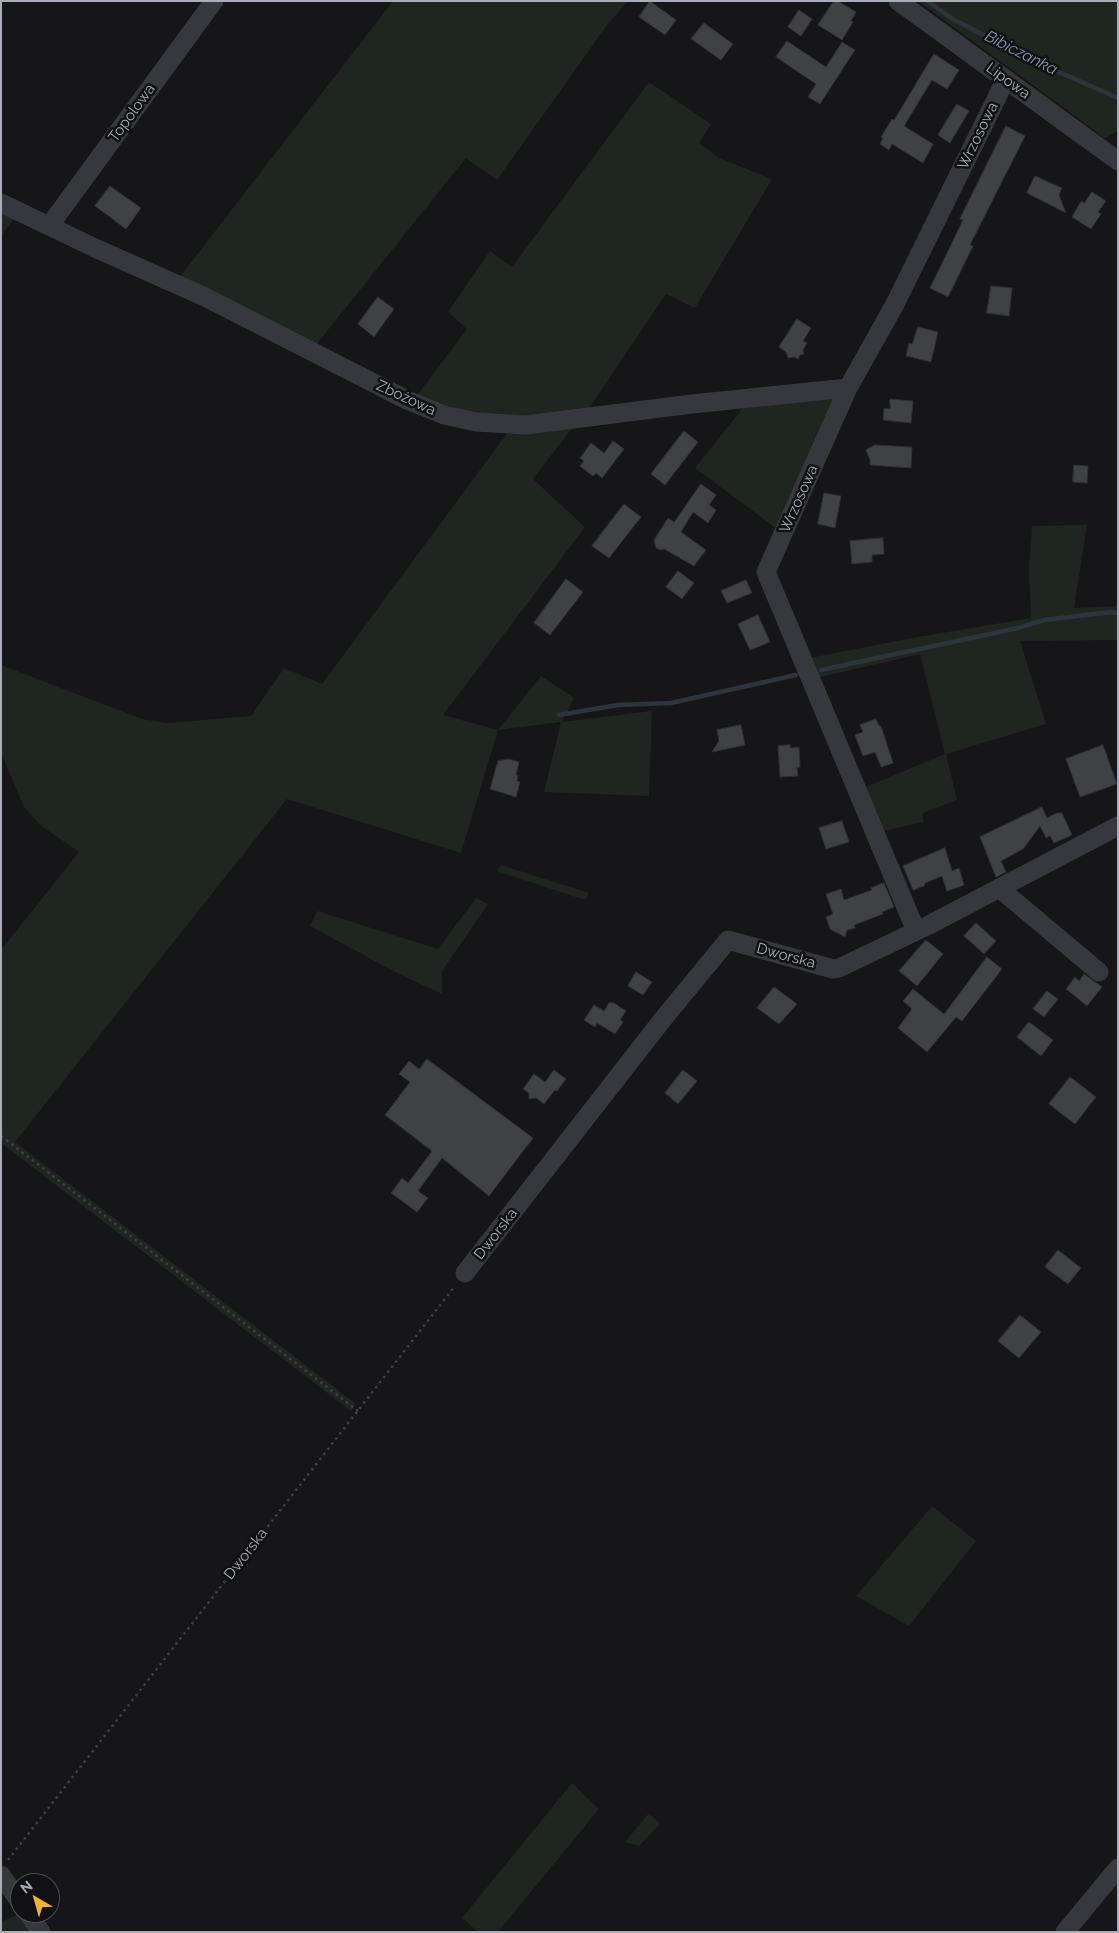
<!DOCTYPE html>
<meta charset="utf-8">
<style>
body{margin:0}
#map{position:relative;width:1119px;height:1933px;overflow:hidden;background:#161618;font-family:Raleway,sans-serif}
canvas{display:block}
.frame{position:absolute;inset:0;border:2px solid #a8adb8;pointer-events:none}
.north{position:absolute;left:10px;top:1873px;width:50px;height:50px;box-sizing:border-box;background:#111113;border:1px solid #4d4f55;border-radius:50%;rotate:322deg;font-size:14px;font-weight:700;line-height:20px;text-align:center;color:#a8adb8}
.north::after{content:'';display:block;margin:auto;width:18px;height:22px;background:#f2b134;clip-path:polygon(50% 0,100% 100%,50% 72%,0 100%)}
</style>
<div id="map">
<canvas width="1119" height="1933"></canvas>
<div class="frame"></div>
<div class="north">N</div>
</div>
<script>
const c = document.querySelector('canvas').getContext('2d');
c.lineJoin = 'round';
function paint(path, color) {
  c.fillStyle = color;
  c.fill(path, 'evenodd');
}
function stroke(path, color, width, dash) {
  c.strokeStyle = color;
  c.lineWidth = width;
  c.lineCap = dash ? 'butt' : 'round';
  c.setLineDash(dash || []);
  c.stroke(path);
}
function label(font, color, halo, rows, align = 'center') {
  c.font = font + ' Raleway,sans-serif';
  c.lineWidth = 5;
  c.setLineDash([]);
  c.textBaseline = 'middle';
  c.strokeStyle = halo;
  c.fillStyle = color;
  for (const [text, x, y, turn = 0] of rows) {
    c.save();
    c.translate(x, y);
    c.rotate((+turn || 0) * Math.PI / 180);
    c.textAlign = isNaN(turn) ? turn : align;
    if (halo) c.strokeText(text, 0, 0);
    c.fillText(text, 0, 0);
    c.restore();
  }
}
const green = new Path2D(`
 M393,1H628L607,25L497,180L466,158L315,346L179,278Z
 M918,1H1118V131L1105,138Z
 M649,82L711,124L699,143L719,158L772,179L695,308L666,294L585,414L555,418L477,416L415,398L467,329L448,312L490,251L512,267Z
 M1,208L17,215L1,236Z
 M834,396L781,532L695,468L746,404Z
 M576,423L533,479L585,527L443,715L498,730L541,676L574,698L562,722L652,711L649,796L544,792L561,722L498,730L461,853L287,799L15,1142L356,1404L351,1411L1,1143V950L79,852L40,825L24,807L1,753V665L142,719L166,723L251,716L284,668L322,684L511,428Z
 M1087,525L1074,608L1116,606L1118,603V640L1020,641L1046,724L946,754L957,800L923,813V822L880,832L861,789L945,754L920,654L816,678L809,658L918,637L1031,618L1029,569L1032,526Z
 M501,865L507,867L589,893L585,900L497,871Z
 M476,898L488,904L442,971V994L395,972L310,926L317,911L438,949Z
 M932,1506L976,1541L909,1626L856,1596Z
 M572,1783L599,1809L498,1932H478L462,1918Z
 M649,1813L660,1824L639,1846L625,1842Z
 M19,1914L32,1932H1V1922Z`);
const stream = new Path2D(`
 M927,1L953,19L1027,58L1118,98
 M821,670L1018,628L1044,620L1111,612L1118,613
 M559,715L618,705L671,703L796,675`);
const building = new Path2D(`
 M650,1L676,20L665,35L639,17Z
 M834,1H838L856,12L851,21L853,22L842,40L818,25Z
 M799,10L812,19L801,36L788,27Z
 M704,23L733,44L721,60L691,39Z
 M787,41L826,67L842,42L855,50L820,104L808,97L816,84L776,57Z
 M934,54L959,70L947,89L932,80L904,126L933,144L923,163L892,144L889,150L880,144L883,138L881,137L892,119L894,120Z
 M957,104L969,111L950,143L938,135Z
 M1006,126L1025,136L970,245L973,246L948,297L930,288L963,220L960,219Z
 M1035,176L1062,188L1059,195L1066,213L1027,193Z
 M110,186L141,208L126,229L95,206Z
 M1092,192L1106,201L1098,212L1101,214L1091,229L1072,217L1081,201L1084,203Z
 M991,286L1012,288L1009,316L987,313Z
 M378,297L394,309L374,337L358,324Z
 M797,319L811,328L803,341L807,343L803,350L804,354L800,355L798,359L794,357L788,358L786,352L779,347Z
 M918,327L938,332L931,362L906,356L909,343L912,344Z
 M890,399L913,401L911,423L883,420L884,408L890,409Z
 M684,431L698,442L665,485L651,474Z
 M613,441L624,449L602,478L596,473L593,476L580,466L584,461L580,458L591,443L604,453Z
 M875,445L912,447L911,468L870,465V460L866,450Z
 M1074,465L1088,466L1087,483L1073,482Z
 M701,484L716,495L709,505L716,510L708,523L693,512L681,532L706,550L694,566L664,549L661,550L656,548L654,540L668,518L674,522Z
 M824,493L841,496L835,528L818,524Z
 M624,504L641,517L609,558L592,546Z
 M883,538L884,554L872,555V562L852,564L850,541Z
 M678,571L694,583L682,599L666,587Z
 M566,579L583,592L550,635L534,623Z
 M746,580L752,593L727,603L721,591Z
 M758,615L770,642L750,650L738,624Z
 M876,719L879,726H881L893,763L881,767L875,752L863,756L855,735L863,732L860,725Z
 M741,725L745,745L712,752L719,741L717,730Z
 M790,745V748L799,747L800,767L797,768L798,776L780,777L778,746Z
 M1103,745L1117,784L1080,797L1066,759Z
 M509,759L519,762L516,775H518L517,781L520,782L516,797L490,789L498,761Z
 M1042,807L1047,818L1057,813H1062L1072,835L1054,843L1050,836L1046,838L1040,826L1023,849L1001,861L1006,872L996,877L980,837Z
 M842,821L849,842L826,849L819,828Z
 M945,848L952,871L959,868L964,885L947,891L942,876L925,883L924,886L913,890L903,866Z
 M884,883L894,907L882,912L883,914L854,925L855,928L847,930L845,937L830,929L826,917L833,914L826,894L841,889L844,900L872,890L871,888Z
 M976,923L996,941L984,954L964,936Z
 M926,940L943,954L917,986L899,971Z
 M987,957L1002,969L962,1021L956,1017L927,1052L898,1028L912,1009L903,1001L913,989L944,1014Z
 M636,972L652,982L643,995L628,986Z
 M1084,974L1102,987L1087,1006L1066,989L1075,977L1079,981Z
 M774,987L797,1004L779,1024L757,1008Z
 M1047,991L1058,999L1044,1017L1033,1009Z
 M609,1003H614L626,1011L620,1020L623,1022L615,1034L597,1023L595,1027L584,1020L594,1005L604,1011Z
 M1029,1022L1053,1040L1041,1056L1017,1037Z
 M427,1059L533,1138L489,1196L442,1158L418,1191L428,1198L417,1212L391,1193L402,1178L408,1183L432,1151L385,1115L410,1082L399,1074L409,1061L419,1069Z
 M554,1070L566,1079L557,1091L555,1090L544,1104L536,1098L529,1099V1093L523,1089L534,1074L545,1082Z
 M683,1070L697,1081L678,1104L665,1093Z
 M1070,1077L1096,1097L1075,1124L1049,1104Z
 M1058,1250L1081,1268L1068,1284L1045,1267Z
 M1020,1315L1041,1332L1019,1358L998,1341Z`);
const path = new Path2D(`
 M1,1136L358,1411
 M8,1860L455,1286`);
const minor = new Path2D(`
 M898,1L1118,161
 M1,203L95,248L205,297L407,400L444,415L476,422L526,425L692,404L848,388
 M50,225L214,1
 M999,888L1099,972
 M916,931L766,572L848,388L895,304L1006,79
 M465,1273L663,1019L728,940L833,969L839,968L927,926L1118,826
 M1,1875L20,1902
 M28,1913L41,1932
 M1065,1932L1118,1868`);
const streetNames = [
 ["Lipowa",1008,81,36],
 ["Topolowa",132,113,-54],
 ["Wrzosowa",978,136,-64],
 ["Zbożowa",406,398,25],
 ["Wrzosowa",799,499,-66],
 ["Dworska",786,956,15],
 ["Dworska",496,1234,-52],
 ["Dworska",246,1554,-52]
];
const waterNames = [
 ["Bibiczanka",1021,53,27]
];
paint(green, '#1e261f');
stroke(stream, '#2c353c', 4.5);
paint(building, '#404145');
stroke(building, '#303034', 1);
stroke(path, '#3d3f44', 2.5, [2.5, 4]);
stroke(minor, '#37383d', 19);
label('15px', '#a8adb8', '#111113', streetNames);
label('italic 16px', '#7f9bb3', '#111113', waterNames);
</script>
